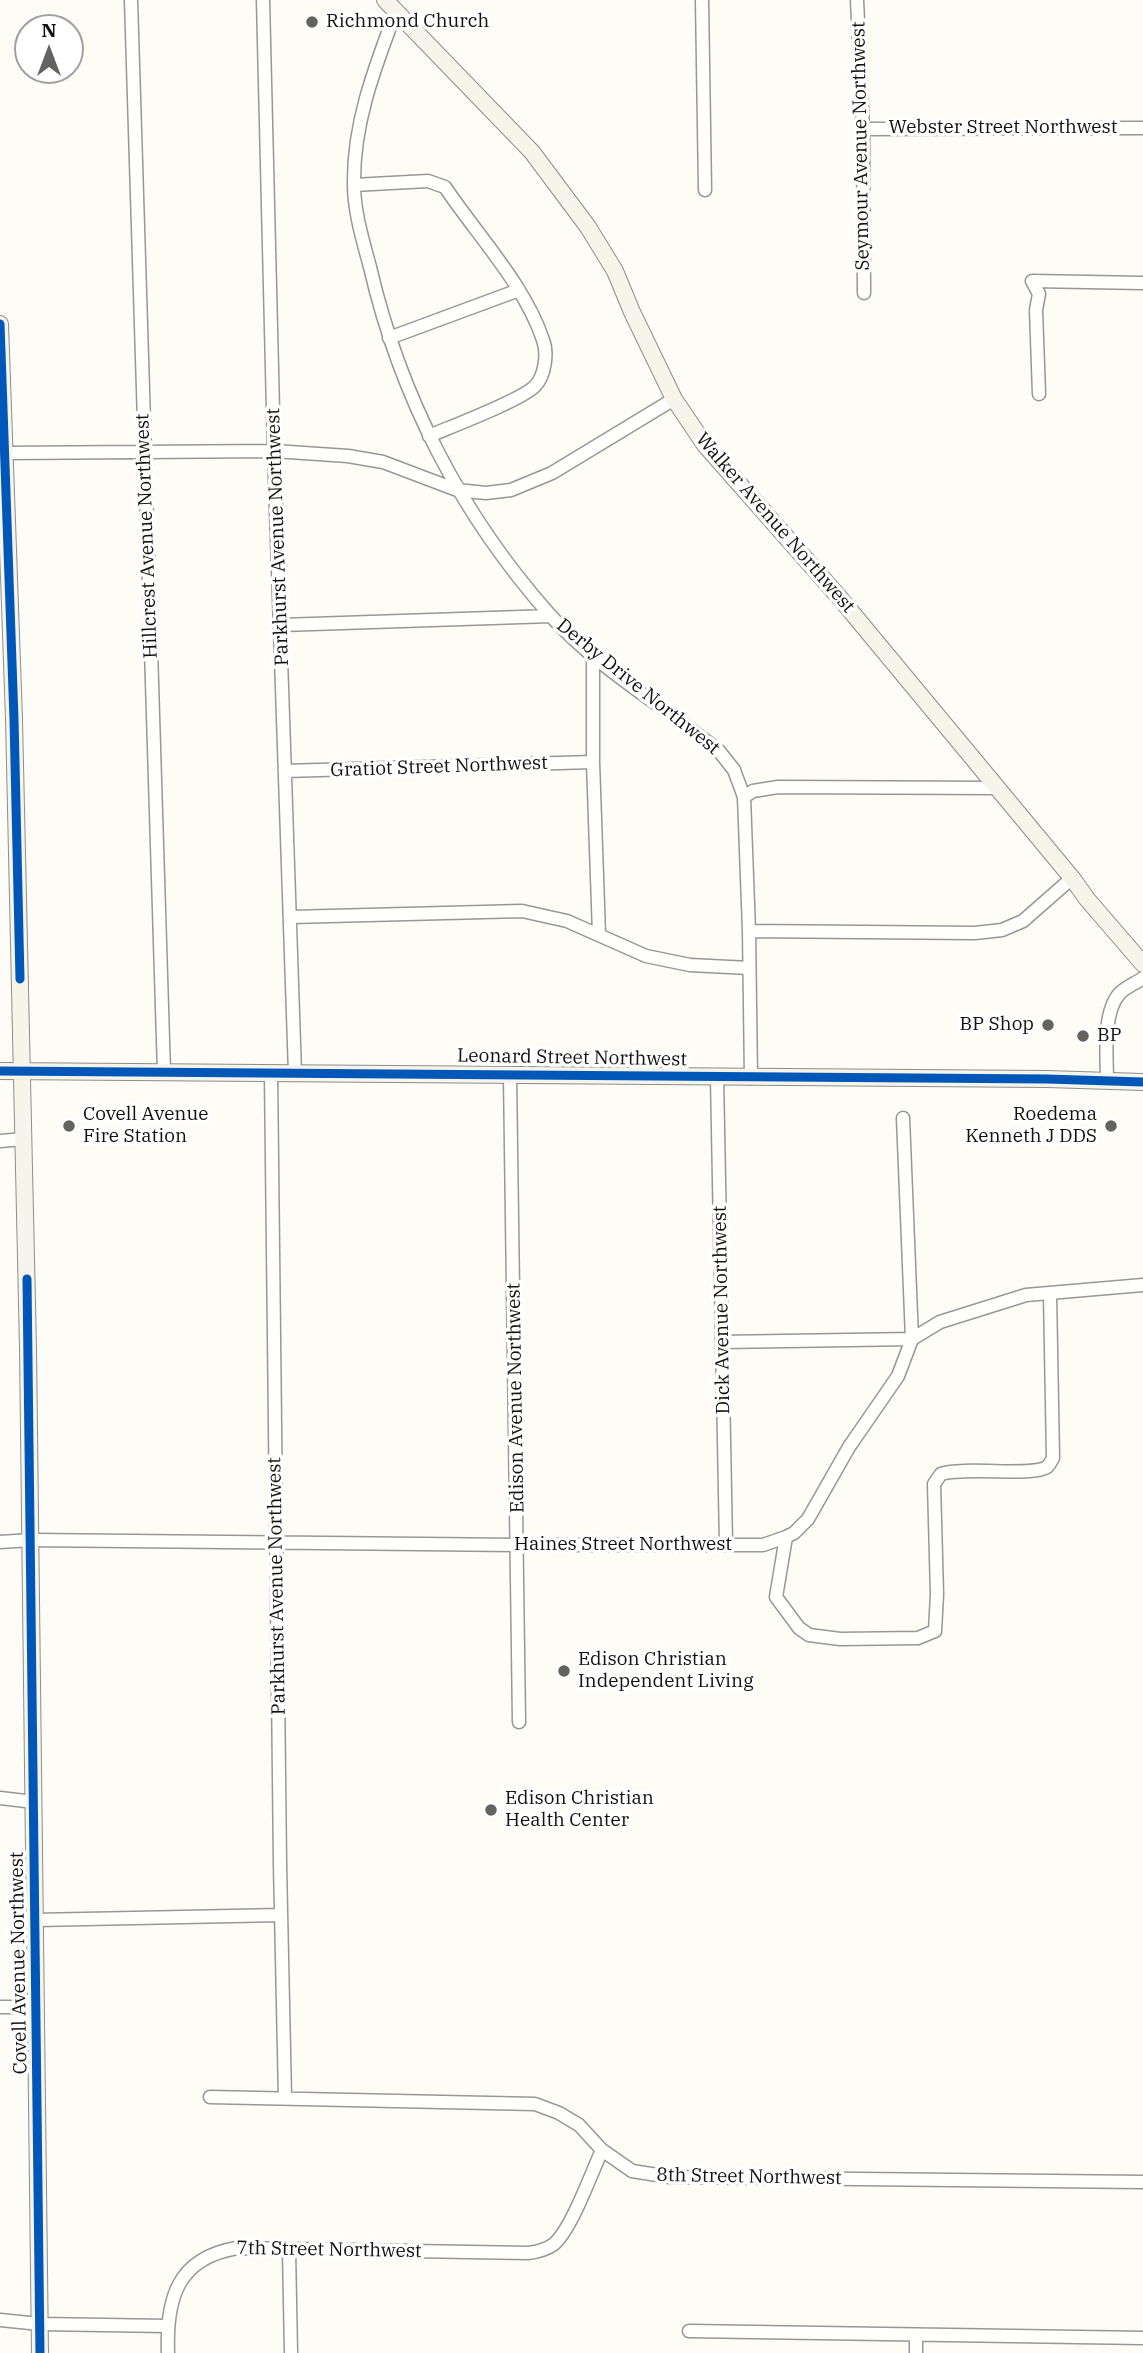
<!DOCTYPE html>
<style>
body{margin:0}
#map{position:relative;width:1143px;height:2353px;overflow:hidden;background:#fdfcf7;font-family:"IBM Plex Serif",serif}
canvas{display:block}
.north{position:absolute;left:14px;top:14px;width:70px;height:70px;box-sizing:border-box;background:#fff;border:2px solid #a0a0a0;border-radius:50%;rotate:0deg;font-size:19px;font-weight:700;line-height:28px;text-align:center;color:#111}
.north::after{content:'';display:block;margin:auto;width:24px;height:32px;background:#646362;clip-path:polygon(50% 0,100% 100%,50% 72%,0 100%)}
</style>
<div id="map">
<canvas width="1143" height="2353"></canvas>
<div class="north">N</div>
</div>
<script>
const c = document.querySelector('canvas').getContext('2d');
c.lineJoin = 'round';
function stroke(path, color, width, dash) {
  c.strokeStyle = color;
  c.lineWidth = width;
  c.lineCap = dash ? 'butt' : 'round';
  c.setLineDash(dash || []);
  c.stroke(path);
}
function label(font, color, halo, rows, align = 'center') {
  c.font = font + ' "IBM Plex Serif",serif';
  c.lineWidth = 7;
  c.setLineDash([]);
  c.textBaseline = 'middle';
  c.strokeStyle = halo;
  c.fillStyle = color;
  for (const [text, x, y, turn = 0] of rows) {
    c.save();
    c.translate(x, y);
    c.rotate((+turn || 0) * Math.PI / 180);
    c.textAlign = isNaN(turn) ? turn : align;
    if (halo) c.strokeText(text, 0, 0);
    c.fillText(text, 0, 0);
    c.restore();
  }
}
const street = new Path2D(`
 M131,0L164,1072
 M263,0L274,451L295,1073
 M702,0L705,190
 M857,0L863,129L864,293
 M396,11C375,67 353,123 354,184C354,212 363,241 370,267C400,397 462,516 550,615C597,668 664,706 719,751L734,770L744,797L749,931L751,1078
 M863,129L1143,128
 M354,185L428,181L445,187C477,235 525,285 543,340C548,353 545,376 535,386C522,400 450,427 429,436
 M389,338L519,290
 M1039,394L1036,310L1039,294L1032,281L1143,283
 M4,453L274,451L348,456L383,462L457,490L486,493L511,490L552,473L674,399
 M282,625L551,616
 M593,655V762L599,934
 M285,771L593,762
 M744,797L753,791L778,787L997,788
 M291,917L522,911L567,921L646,956L690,965L749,968
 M749,931L975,933L1002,930L1023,921L1072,878
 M271,1073L280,1864L285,2098
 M510,1075L519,1722
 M717,1077L726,1544
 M1107,1081C1107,1057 1102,1012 1120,993C1126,987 1136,983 1143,978
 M0,1141L24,1139
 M722,1342L912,1339L940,1322L1026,1295L1143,1285
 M786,1537L776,1597L799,1628L809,1635L840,1639L918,1638L935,1631L937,1594L934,1484L941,1474C966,1466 1032,1477 1047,1467C1048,1466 1052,1460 1053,1458L1050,1294
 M0,1542L31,1540L518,1545H763L786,1537L794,1533L808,1519L849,1447L898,1376L912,1339L903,1118
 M0,1798L34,1802
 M36,1920L281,1915
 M0,2007H37
 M210,2097L535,2104L559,2113L579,2125L602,2150L632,2171L670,2177L1143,2182
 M289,2250L291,2353
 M0,2320L40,2324L167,2326
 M689,2331L1143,2338
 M916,2336V2353
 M168,2353C166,2299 177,2258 237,2248L528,2253C537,2252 546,2250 554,2244C572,2228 591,2174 602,2150`);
const secondary = new Path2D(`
 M385,0L532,152L588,227L615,271L632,312L674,399L705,445L839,597L1072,878L1087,899L1143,964
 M0,324L14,719L28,1348L40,2353
 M0,1071L1047,1079L1143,1082`);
const cycleway = new Path2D(`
 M0,324L14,719L20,979
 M0,1071L1047,1079L1143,1082
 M27,1279L40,2353`);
const markers = [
 [312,22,7,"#646362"],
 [1048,1025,7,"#646362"],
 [1083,1036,7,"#646362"],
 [69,1126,7,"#646362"],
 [1111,1126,7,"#646362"],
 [564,1671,7,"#646362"],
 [491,1810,7,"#646362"]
];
const poiNames = [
 ["Richmond Church",326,22],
 ["BP Shop",1034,1025,"right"],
 ["BP",1097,1036],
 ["Covell Avenue",83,1115],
 ["Fire Station",83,1137],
 ["Roedema",1097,1115,"right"],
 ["Kenneth J DDS",1097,1137,"right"],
 ["Edison Christian",578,1660],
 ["Independent Living",578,1682],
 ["Edison Christian",505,1799],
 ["Health Center",505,1821]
];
const streetNames = [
 ["Webster Street Northwest",1003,128],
 ["Seymour Avenue Northwest",861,146,-91],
 ["Walker Avenue Northwest",775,523,49],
 ["Hillcrest Avenue Northwest",147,536,-92],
 ["Parkhurst Avenue Northwest",278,537,-92],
 ["Derby Drive Northwest",638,687,39],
 ["Gratiot Street Northwest",439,767,-2],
 ["Leonard Street Northwest",572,1058,1],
 ["Dick Avenue Northwest",722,1310,-91],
 ["Edison Avenue Northwest",516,1398,-91],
 ["Haines Street Northwest",623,1545],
 ["Parkhurst Avenue Northwest",277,1586,-91],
 ["Covell Avenue Northwest",19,1963,-91],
 ["8th Street Northwest",749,2177,1],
 ["7th Street Northwest",329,2250,1]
];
stroke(street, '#979795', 15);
stroke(secondary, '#8e8d8b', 18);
stroke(street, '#fffffe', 12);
stroke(secondary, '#f6f4eb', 16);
stroke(cycleway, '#0057b8', 9);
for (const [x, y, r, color] of markers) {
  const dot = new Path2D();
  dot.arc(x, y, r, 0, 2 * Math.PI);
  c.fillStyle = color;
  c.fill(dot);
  stroke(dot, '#fff', 2.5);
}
label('19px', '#111', '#fff', poiNames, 'left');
label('19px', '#111', '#fff', streetNames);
</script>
